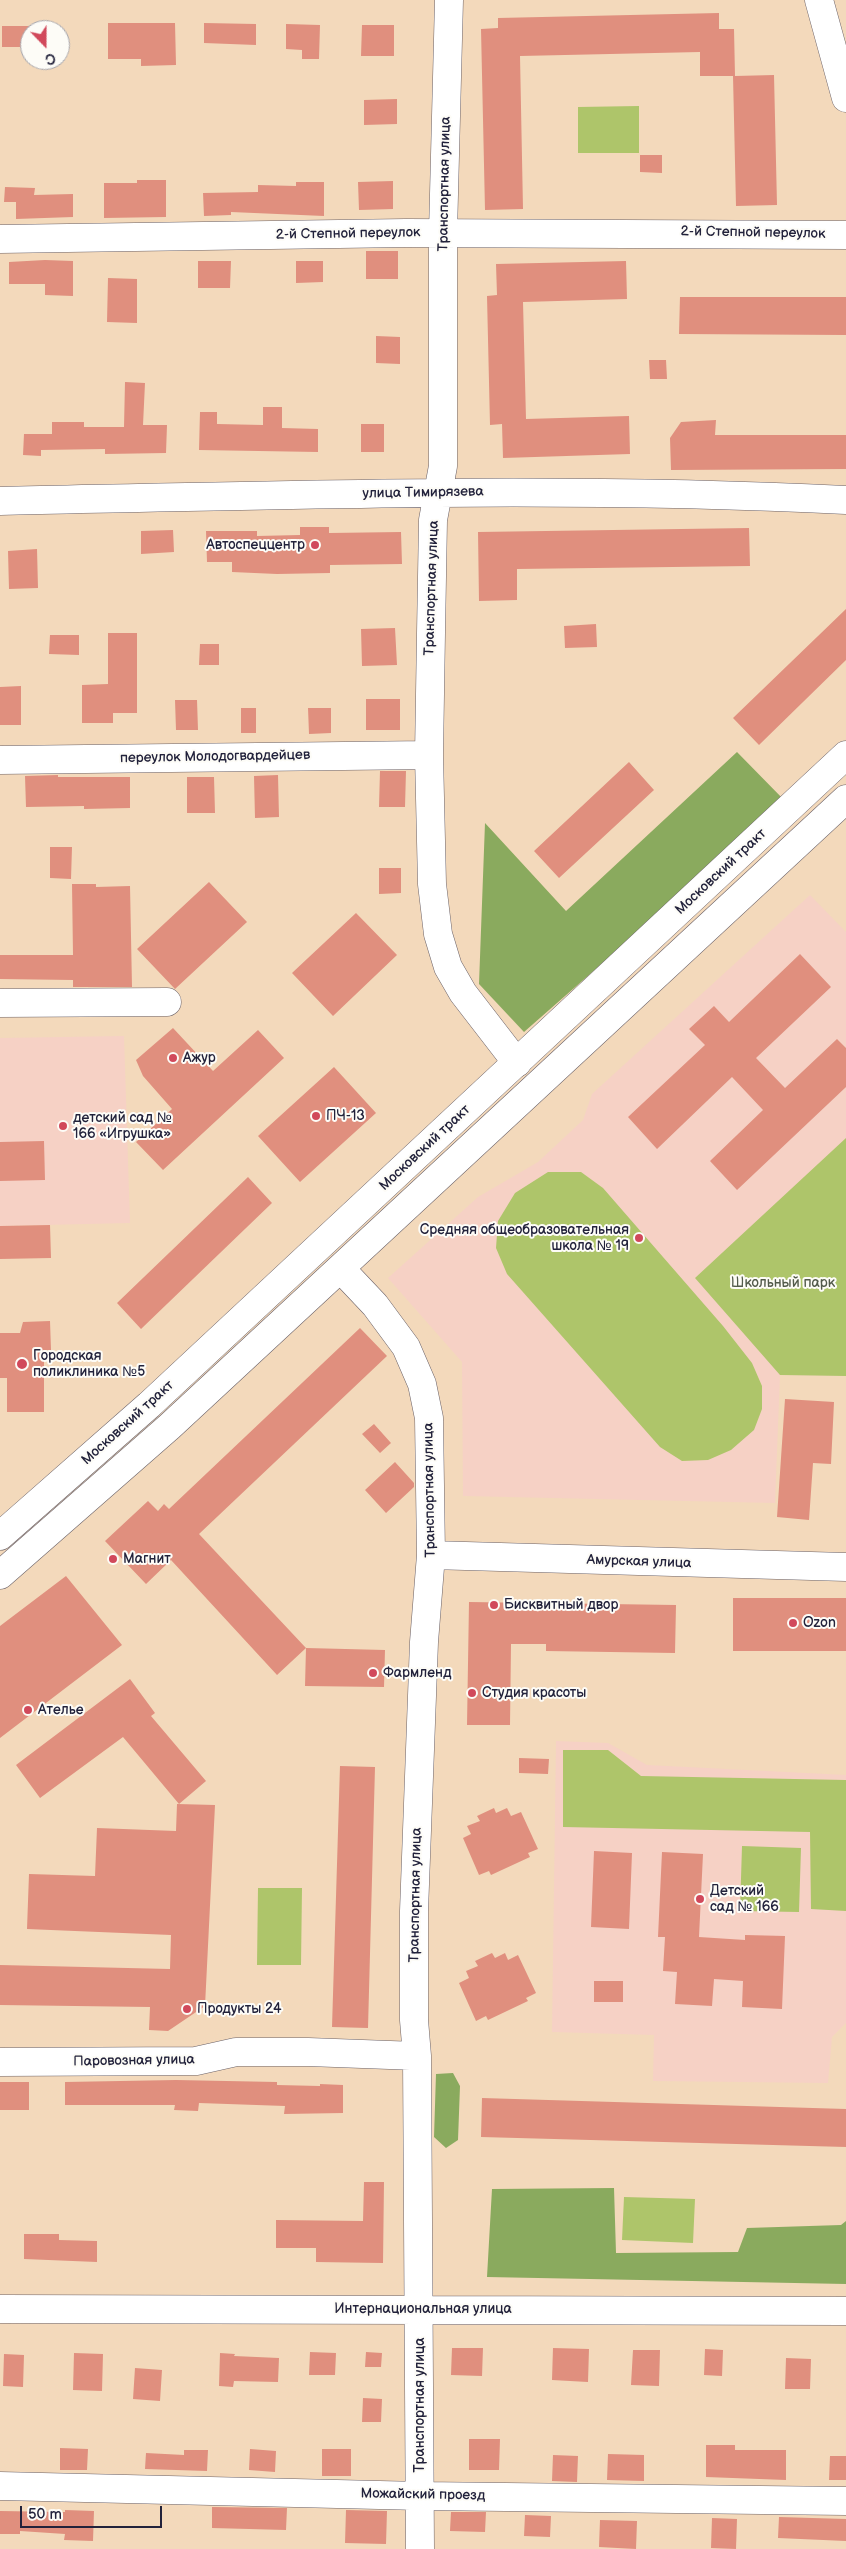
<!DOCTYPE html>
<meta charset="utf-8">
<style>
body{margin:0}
#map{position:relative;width:846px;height:2549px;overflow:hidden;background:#f3d9bb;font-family:"Balsamiq Sans",sans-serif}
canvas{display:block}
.north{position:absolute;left:20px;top:20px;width:50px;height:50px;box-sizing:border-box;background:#fdfcf7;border:1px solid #a5a5ac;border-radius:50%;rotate:158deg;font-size:14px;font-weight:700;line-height:20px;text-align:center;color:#22223b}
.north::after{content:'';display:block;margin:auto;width:18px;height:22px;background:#d1495b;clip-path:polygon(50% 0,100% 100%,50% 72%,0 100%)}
.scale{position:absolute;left:20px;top:2506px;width:142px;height:22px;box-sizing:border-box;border:2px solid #22223b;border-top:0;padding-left:6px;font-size:15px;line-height:18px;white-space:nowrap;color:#22223b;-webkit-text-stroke:4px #fdfcf7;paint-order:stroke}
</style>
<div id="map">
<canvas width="846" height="2549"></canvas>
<div class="north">С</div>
<div class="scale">50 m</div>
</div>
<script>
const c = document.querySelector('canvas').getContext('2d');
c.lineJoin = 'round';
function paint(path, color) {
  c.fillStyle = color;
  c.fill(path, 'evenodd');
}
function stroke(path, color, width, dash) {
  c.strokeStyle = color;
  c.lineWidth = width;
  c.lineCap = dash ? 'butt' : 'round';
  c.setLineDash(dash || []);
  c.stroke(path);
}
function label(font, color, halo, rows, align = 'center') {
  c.font = font + ' "Balsamiq Sans",sans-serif';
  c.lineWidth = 4;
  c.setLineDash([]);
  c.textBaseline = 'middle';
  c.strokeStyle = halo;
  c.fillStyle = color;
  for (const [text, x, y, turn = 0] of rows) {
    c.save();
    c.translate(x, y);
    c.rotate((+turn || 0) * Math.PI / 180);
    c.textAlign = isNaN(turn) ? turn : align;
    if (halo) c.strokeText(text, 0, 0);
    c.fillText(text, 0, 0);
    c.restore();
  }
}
const built = new Path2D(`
 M810,895L846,932V1376L780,1375L775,1503L463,1496L462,1362L388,1278L478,1197L538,1162L583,1120L592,1094Z
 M124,1036L130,1223L0,1226V1038Z
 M556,1741L608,1743L647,1765L846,1775V2023L832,2037L828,2083L653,2081L654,2035L552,2032Z`);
const green = new Path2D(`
 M639,106V153H578V107Z
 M846,1138V1376L780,1375L695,1278Z
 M548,1172H581L603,1188L723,1326L752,1363L762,1386V1409L754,1430L731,1450L708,1460L682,1461L660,1447L507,1274L496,1248L498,1221L515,1193Z
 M563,1750H608L641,1776L846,1780V1911L811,1909L810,1832L563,1827Z
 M742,1846L801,1848L799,1912L740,1911Z
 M258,1888H302L301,1965H257Z
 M624,2197L695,2199L693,2243L622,2240Z`);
const forest = new Path2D(`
 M737,752L786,802L524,1032L479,984L485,823L566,911Z
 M453,2073L460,2086L458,2140L446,2148L434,2137L436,2074Z
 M614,2188L616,2253L738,2252L747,2228L841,2225L846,2221V2284L487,2277L492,2189Z`);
const building = new Path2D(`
 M719,13V29H734L735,76L774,75L777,205L736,206L733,76H700V52L520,56L523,209L485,210L481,29L498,28V18Z
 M108,23H175L176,65L141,66V59H108Z
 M204,23L256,24V45L204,43Z
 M286,24L320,25L319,59H302V50L286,49Z
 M362,25H394V56H361Z
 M2,26H30V47H2Z
 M397,99V124L364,125V100Z
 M640,155H662V173L640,172Z
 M137,180H166V217L104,218V183H137Z
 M393,181V209L359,210L358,182Z
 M296,182H324V216L231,212V215L204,216L203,193L258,192V185L296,186Z
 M5,187L35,188L34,195L73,194V217L16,219V202H4Z
 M366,251H398V279H366Z
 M45,260L73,261V296L45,295V284H9V262Z
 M198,261H231L230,288H198Z
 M296,261H323V282L296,283Z
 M626,261L627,299L523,302L526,419L629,416L630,454L503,458L502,424L490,425L487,296L497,295L496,264Z
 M108,278L137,279V323L107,322Z
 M680,297H846V335L679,334Z
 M376,336L400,337V364L376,363Z
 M649,360H666L667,379H650Z
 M125,382L145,383L143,425H167L166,453L105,454V449L41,450V456L23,455L24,434H52V422H84V427H124Z
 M263,407H282V428L318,429V452L199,450L200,412H217V424L263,425Z
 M716,420L715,435H846V469L671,470L670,438L681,422Z
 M361,424H384V452H361Z
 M300,527H329V533L401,532L402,564L330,565V573L277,574L232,572V562H207L206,531H257V536L300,535Z
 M749,528L750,566L517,569V600L479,601L478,532Z
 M173,530L174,552L141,554V531Z
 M37,549L38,588L9,589L8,551Z
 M846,609V660L759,745L733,718Z
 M596,624L597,647L565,648L564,626Z
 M395,628L397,665L362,666L361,629Z
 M108,633H137V713H113V723H82V685L108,684Z
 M50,635H79V655L49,654Z
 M200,644H219V665H199Z
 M21,686V725H0V687Z
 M366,699H400V730H366Z
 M175,700H197L198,730H176Z
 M241,708H256V733H241Z
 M308,708H331V733L309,734Z
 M629,762L654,790L559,878L534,851Z
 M380,771H406L405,807H379Z
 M58,775V777H130V808L84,809V806L26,807L25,776Z
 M278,775L279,817L255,818L254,776Z
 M187,777H214L215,813H187Z
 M50,847H72L71,879L50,878Z
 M379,868H401V893L379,894Z
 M209,882L247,922L175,989L137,949Z
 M72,884H96V887L130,886L132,987H73V980L0,979V955H73Z
 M356,913L397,955L333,1016L292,973Z
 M800,954L831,987L756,1058L785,1088L837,1039L846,1048V1087L737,1190L710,1161L763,1110L732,1077L657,1149L628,1117L705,1045L689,1029L714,1006L729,1022Z
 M173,1028L213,1071L258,1030L284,1058L163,1170L136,1142L172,1109L143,1076L136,1060Z
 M334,1067L376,1113L300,1182L258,1136Z
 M44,1141L45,1180L0,1181V1142Z
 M248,1177L272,1203L141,1329L117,1303Z
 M50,1225L51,1258L0,1259V1226Z
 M50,1321L51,1350H44V1412H7V1378H0V1333H20L23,1322Z
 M360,1328L387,1356L199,1534L306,1648L277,1675L171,1560L146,1584L105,1541L148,1501L158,1511L164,1504L169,1509Z
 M785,1399L834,1402L831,1464L813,1463L809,1520L777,1517Z
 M374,1424L391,1443L380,1453L362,1434Z
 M395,1462L414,1483V1487L386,1513L365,1490Z
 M66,1576L122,1645L0,1738V1626Z
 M733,1598H846V1651H733Z
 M469,1602L676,1605L675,1653L546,1651V1644H511L510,1725H467Z
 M306,1648L385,1650L384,1687L305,1686Z
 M130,1679L155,1713L151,1716L206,1781L179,1804L123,1737L40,1798L16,1765Z
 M519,1758L549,1759L548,1774L519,1773Z
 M340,1766L375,1767L368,2028L332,2027Z
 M177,1804L215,1805L205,2006L168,2031L149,2030L150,2007L0,2005V1965L170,1969L171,1935L27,1929L29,1874L95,1876L97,1828L176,1831Z
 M494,1808L496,1813L507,1808L511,1816L521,1812L538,1849L528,1853L530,1857L491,1875L489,1871L479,1875L463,1838L471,1834L467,1826L480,1821L477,1816Z
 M594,1851L632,1853L629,1929L591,1927Z
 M662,1852L703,1854L699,1937L745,1940V1935L785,1936L782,2009L742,2007L743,1981L714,1979L712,2006L675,2004L677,1972L663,1971L665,1937H658Z
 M492,1953L495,1958L505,1953L508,1960L518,1955L536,1993L526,1998L528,2001L488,2020L486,2016L476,2021L459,1983L469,1978L466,1971L478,1966L475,1961Z
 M594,1981H623V2002H594Z
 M176,2080L277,2082V2085L320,2086V2084L343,2085V2113L284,2114L285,2106L199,2103L198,2111L174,2110L175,2105H65V2082Z
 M0,2082H29V2110H0Z
 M482,2098L846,2109V2147L481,2137Z
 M364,2182H384L383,2263L316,2262V2248H276V2220L363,2221Z
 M24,2234H59V2240L97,2241V2262L24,2259Z
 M452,2348H483L482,2376L451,2375Z
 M553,2348L589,2349L588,2382L552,2380Z
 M705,2349L723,2350L722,2376L704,2375Z
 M633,2350H660L659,2386L631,2385Z
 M310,2352L336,2353L335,2375H309Z
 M366,2352L382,2353L381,2367H365Z
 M74,2353L103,2354L102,2391L73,2390Z
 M220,2353L235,2354L234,2356L279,2358L278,2382L234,2381L233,2387L219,2386Z
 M4,2354L24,2355L23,2387L3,2386Z
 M786,2358L811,2359L810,2389H785Z
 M135,2368L162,2370L160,2401L133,2399Z
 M363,2398L382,2399L381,2422H362Z
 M469,2439H500L499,2470H469Z
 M706,2445H735V2450H786V2480L706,2477Z
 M60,2448L88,2449L87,2470H60Z
 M250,2449L276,2451L275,2472L249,2470Z
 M322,2449H351V2476H322Z
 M184,2450H208L207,2471L145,2469L146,2453L184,2455Z
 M608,2454L644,2455V2481L607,2480Z
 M553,2455L578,2456L577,2482L552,2481Z
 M830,2456H846V2480H829Z
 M212,2507L287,2508L286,2530L212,2528Z
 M65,2510L94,2511L93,2541L64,2540L65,2534L20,2531V2534H0V2511L65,2512Z
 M346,2510L387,2511L386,2544L345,2543Z
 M451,2512H486L485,2532L450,2531Z
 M525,2515L551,2516L550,2537L524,2536Z
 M779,2517L846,2519V2541L778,2538Z
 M712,2518L737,2519L736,2549L711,2548Z
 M600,2520L637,2521L636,2549L599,2547Z`);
const minor = new Path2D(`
 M449,0L443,233V466L433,520L431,633L429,755L432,884L438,934L448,967L463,993L517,1063
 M819,0L846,98
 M0,239L406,233L846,235
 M0,501C282,495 564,486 846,500
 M0,760L429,755
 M0,1003L167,1002
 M341,1269L375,1305L406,1347L422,1384L429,1418L431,1555L424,1642L414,1911V2020L417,2056L420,2549
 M431,1555L846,1567
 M0,2062L196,2061L236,2052H308L417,2056
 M0,2309L846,2311
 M0,2486L421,2496L846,2501`);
const major = new Path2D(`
 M0,1536L149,1405L846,755
 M0,1575L169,1427L846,799`);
const markers = [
 [315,545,5,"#d1495b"],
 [173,1058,5,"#d1495b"],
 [316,1116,5,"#d1495b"],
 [63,1126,5,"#d1495b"],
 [639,1238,5,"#d1495b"],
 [22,1364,6,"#d1495b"],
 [113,1559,5,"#d1495b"],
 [494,1605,5,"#d1495b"],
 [793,1623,5,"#d1495b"],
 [373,1673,5,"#d1495b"],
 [472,1693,5,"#d1495b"],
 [28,1710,5,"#d1495b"],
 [700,1899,5,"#d1495b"],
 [187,2009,5,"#d1495b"]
];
const streetNames = [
 ["Транспортная улица",445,184,-89],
 ["2-й Степной переулок",753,233,1],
 ["2-й Степной переулок",348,234,-1],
 ["улица Тимирязева",423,493,-1],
 ["Транспортная улица",432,588,-88],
 ["переулок Молодогвардейцев",215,757,-1],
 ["Московский тракт",721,872,-43],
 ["Московский тракт",425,1148,-43],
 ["Московский тракт",128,1423,-42],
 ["Транспортная улица",430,1490,-91],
 ["Амурская улица",639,1562,2],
 ["Транспортная улица",416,1895,-89],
 ["Паровозная улица",134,2061,-1],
 ["Интернациональная улица",423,2309],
 ["Транспортная улица",420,2405,-90],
 ["Можайский проезд",423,2495,1]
];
const poiNames = [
 ["Автоспеццентр",305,545,"right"],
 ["Ажур",183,1058],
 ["ПЧ-13",326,1116],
 ["детский сад №",73,1118],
 ["166 «Игрушка»",73,1134],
 ["Средняя общеобразовательная",629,1230,"right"],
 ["школа № 19",629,1246,"right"],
 ["Городская",33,1356],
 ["поликлиника №5",33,1372],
 ["Магнит",123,1559],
 ["Бисквитный двор",504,1605],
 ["Ozon",803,1623],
 ["Фармленд",383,1673],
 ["Студия красоты",482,1693],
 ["Ателье",38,1710],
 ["Детский",710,1891],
 ["сад № 166",710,1907],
 ["Продукты 24",197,2009]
];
const parkNames = [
 ["Школьный парк",783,1283]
];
paint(built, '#f6d1c5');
paint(green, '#aec56a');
paint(forest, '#8aaa5e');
paint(building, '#e08f7e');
stroke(minor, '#6b6268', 29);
stroke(major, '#6b6268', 29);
stroke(minor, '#fff', 28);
stroke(major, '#fff', 28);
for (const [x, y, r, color] of markers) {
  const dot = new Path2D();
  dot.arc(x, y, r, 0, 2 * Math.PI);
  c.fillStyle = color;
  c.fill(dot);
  stroke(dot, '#fdfcf7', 2);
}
label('14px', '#22223b', '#fdfcf7', streetNames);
label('14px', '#22223b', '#fdfcf7', poiNames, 'left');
label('14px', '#535b4b', '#fdfcf7', parkNames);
</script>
